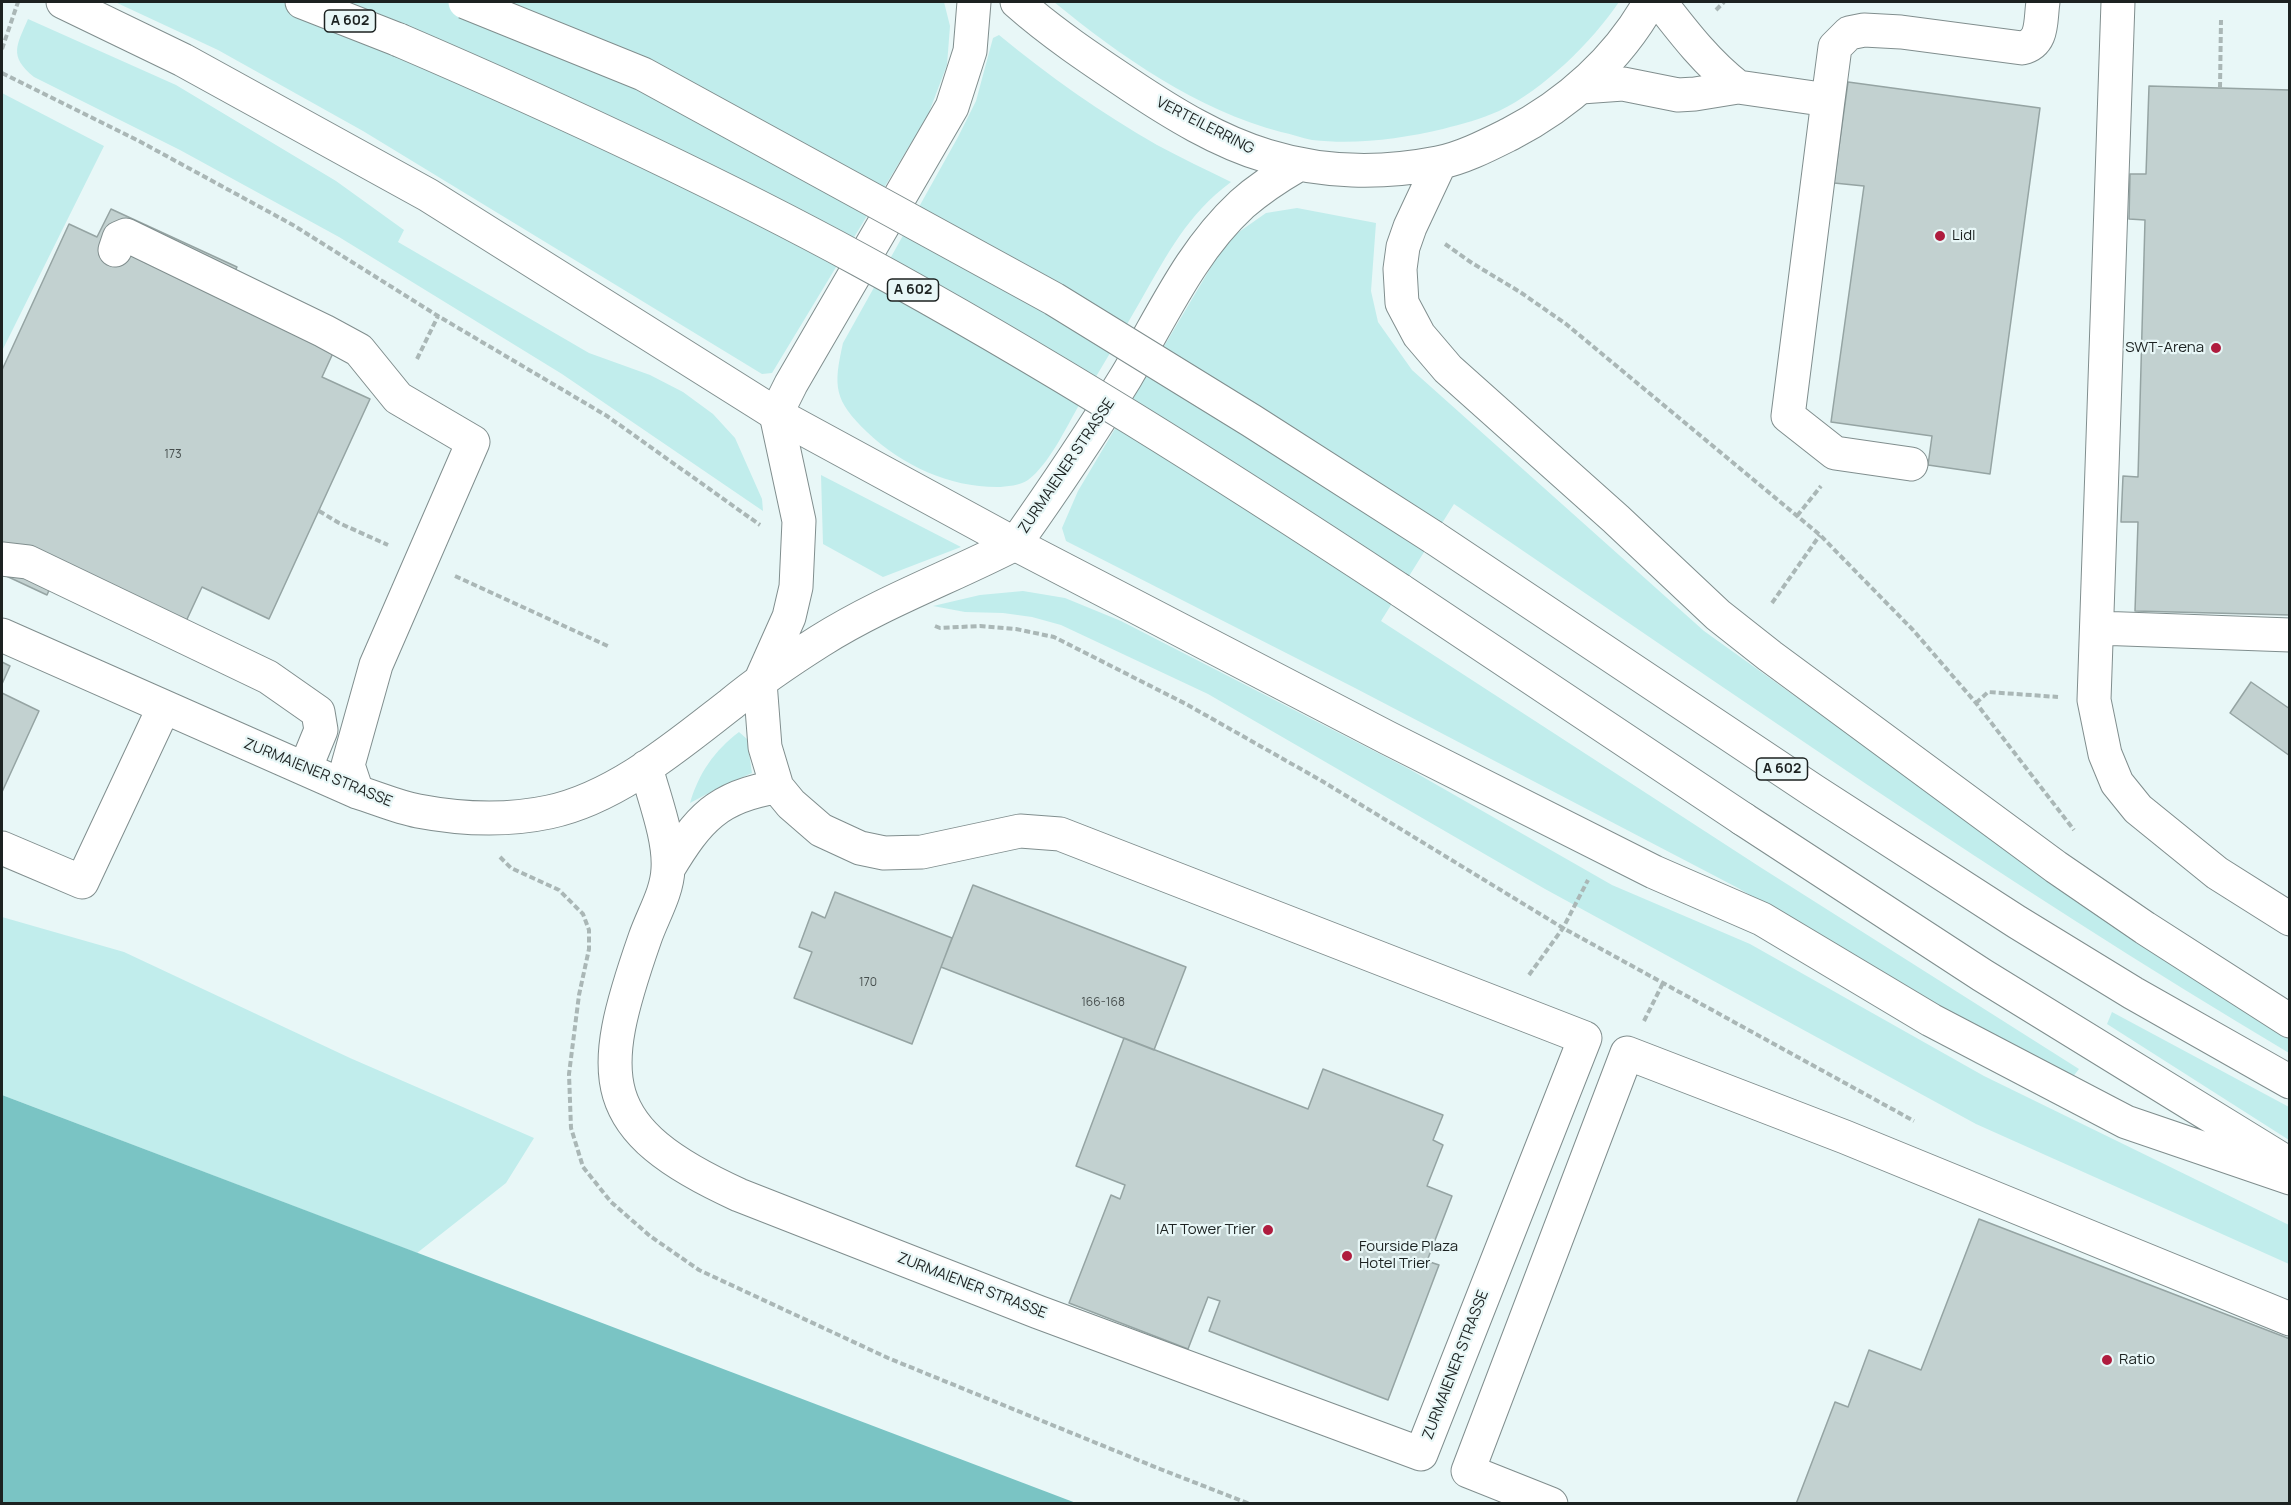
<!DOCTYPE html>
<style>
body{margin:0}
#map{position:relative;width:2291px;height:1505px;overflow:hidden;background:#e8f7f7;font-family:Manrope,sans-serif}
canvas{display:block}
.frame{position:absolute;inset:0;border:3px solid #1c2221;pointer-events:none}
</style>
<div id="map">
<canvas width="2291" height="1505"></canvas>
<div class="frame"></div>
</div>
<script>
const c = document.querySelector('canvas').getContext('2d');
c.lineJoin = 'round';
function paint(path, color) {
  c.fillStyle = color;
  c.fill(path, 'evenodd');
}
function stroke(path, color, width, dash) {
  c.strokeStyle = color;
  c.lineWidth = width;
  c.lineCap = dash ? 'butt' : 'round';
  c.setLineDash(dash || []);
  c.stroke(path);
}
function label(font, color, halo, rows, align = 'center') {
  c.font = font + ' Manrope,sans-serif';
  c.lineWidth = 4.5;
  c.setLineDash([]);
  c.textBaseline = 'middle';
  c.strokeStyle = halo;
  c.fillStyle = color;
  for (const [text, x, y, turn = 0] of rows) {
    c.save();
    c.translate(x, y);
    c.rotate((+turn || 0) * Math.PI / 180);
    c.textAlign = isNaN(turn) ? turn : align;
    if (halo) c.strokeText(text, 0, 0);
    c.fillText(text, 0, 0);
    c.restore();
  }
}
const green = new Path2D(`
 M115,2H944L950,26L947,65L928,115L772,373L762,374L363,131L218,50Z
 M1054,2H1619C1592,42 1543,90 1499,111C1481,119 1462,124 1443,129C1400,139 1356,145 1312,140C1302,138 1291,134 1281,132C1197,110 1120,56 1054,2Z
 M28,19L176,85L336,181L404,230L398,242L589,353L650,375L683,392L713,414L735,438L762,499L763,511L562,374L339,237L180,150L34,77C8,56 17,45 28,19Z
 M999,35C1049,76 1101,113 1157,145C1181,158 1207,170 1231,182C1187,215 1168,253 1141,300C1121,335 1100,370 1079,405C1066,428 1049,464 1028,480C1021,485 1006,487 997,487C949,487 903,466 867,432C834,400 833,387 843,343L958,137L976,101L993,38Z
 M2,93L104,146L2,351Z
 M1297,208L1376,223L1371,291L1378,322L1412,370L1704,631L1891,765L2289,1031V1053C2003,883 1730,691 1454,504L1381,621L1760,867L2079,1069L2072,1078L1935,1005L1738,888L1355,688L1066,541L1062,528L1078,491L1217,257L1236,234L1266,213Z
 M821,475L961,547L883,577L823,544Z
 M1023,591L1065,598L1121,621L1409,769L1612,885L1750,944L1984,1076L2289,1225V1264L1976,1124L1545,889L1208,694L1061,625L1032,617L1003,613L965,612L933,606L980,595Z
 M739,732L747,739L752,773L722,786L690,803C699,773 714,751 739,732Z
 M2,917L124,952L350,1058L534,1138L506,1183L417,1253L2,1095Z
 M2112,1012L2289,1107V1140L2107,1024Z`);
const water = new Path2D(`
 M2,1095L1076,1503H2Z`);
const building = new Path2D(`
 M1848,82L2040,108L1990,474L1928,465L1932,436L1831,422L1864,186L1834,183Z
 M2149,86L2290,90V615L2135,611L2138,522H2121L2123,476L2138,477L2145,220L2129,219L2130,174H2146Z
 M111,209L237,267L233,275L345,327L322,377L370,399L269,619L202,587L175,645L50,588L47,595L2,574V370L69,224L97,237Z
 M2,662L10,666L2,684Z
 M2251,682L2290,709V756L2230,713Z
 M2,693L39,711L2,792Z
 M973,885L1186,967L1154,1050L941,967Z
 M835,892L952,938L912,1044L794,998L812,952L799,947L812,912L825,918Z
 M1124,1038L1308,1109L1323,1069L1443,1115L1433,1140L1443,1145L1427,1186L1452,1196L1427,1261L1439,1265L1388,1400L1209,1331L1220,1301L1208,1297L1188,1349L1069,1303L1111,1195L1120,1199L1125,1185L1076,1166Z
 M1979,1219L2290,1339V1504H1796L1835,1402L1848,1407L1869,1350L1921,1370Z`);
const path = new Path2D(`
 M1716,10L1724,2
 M2,49L18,2
 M2,73L139,141L293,225L438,316L607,416L760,525
 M2220,88L2221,20
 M1445,244L1472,263L1520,292L1566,324L1820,535L1913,630L1976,703L2074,830
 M417,359L438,316
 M319,511L339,523L388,545
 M1797,516L1821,486
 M455,576L610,647
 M1772,603L1820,535
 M935,626L940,628L980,626L1016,629L1054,637L1186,704L1322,781L1563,928L1914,1121
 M1976,703L1988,692L2058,697
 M500,857L511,868L559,890L583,914L589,930V949L579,995L569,1074L571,1128L583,1167L611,1202L650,1236L699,1270L888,1358L1160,1469L1250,1504
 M1529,975L1563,928L1588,880
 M1644,1021L1663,983`);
const minor = new Path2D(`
 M1660,2C1684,33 1707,63 1738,87
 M2118,2L2094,700L2105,754L2117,783L2138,809L2217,873L2290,919
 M1581,87L1623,84L1678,95L1695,94L1738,87L1828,100L1835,47L1849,33L1864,30L1901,32L2022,48C2044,43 2040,21 2043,2
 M1828,100L1788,416L1835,453L1911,464
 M115,250L119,238L126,235L324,331L359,350L398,398L473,442L376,665L348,765L357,792
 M2,559L28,562L268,677L318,712L321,730L305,769
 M2097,628L2290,635
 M2,635L357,792C377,798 397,807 418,811C460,819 507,821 549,812C616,798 678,745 731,704C759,681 790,660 820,641C882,602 951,577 1015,544
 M646,767C654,798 670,838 668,869C667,893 653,915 645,938C596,1078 594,1129 739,1195L1038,1312L1421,1454L1585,1038L1060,834L1020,831L922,852L884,853L860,848L821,830L791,804L777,787L765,747L760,682L789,617L796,587L799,521L776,414
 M2,848L82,882L164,707
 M668,869C698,819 718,796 777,787
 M1551,1504L1468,1471L1627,1053L1845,1137L2290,1319`);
const major = new Path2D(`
 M974,2L970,51L952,107L791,384L776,414L1015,544L1388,738L1654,872L1762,919L1931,1020L2126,1122L2290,1178
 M1017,2C1052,33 1091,59 1130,85C1172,113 1219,142 1267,156C1322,173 1382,174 1438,163C1463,158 1488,145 1510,134C1568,104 1618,59 1650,2
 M1440,163L1410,227L1403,247L1400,269L1402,303L1419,335L1448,369L1616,519L1718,615L1770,656L2056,867L2145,928L2290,1021
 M1015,544C1054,489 1091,434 1126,377C1162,317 1190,252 1242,204C1259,189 1279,176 1298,165
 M1743,819L1982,975L2289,1164`);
const highway = new Path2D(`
 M63,2L183,60L428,195L776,414
 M302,2L399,40
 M1433,537L1814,791L2017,922L2133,993L2290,1082
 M1400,590L1743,819`);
const highwayBridge = new Path2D(`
 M465,2L643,74L1054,299L1252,421L1433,537
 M399,40C555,107 711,179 860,260C1046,361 1224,474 1400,590`);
const markers = [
 [1940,236,6,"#af1c3e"],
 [2216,348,6,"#af1c3e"],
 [1268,1230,6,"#af1c3e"],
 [1347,1256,6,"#af1c3e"],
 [2107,1360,6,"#af1c3e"]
];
const numberNames = [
 ["173",173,455],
 ["170",868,983],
 ["166-168",1103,1003]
];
const shields = [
 [350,21,51],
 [913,290,51],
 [1782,769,51]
];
const shieldNames = [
 ["A 602",350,21],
 ["A 602",913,290],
 ["A 602",1782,769]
];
const streetNames = [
 ["VERTEILERRING",1205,126,27],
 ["ZURMAIENER STRASSE",1067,466,-56],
 ["ZURMAIENER STRASSE",318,773,22],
 ["ZURMAIENER STRASSE",972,1286,21],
 ["ZURMAIENER STRASSE",1456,1365,-69]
];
const poiNames = [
 ["Lidl",1952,236],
 ["SWT-Arena",2204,348,"right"],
 ["IAT Tower Trier",1256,1230,"right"],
 ["Fourside Plaza",1359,1247],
 ["Hotel Trier",1359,1264],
 ["Ratio",2119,1360]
];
paint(green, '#c1edec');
paint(water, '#7ac4c4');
paint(building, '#c2d1d0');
stroke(building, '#95a4a3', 1.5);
stroke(minor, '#808e8e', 35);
stroke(major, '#808e8e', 35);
stroke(highway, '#808e8e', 35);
stroke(path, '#aab7b6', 4, [6, 3]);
stroke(minor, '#fff', 33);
stroke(major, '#fff', 33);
stroke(highway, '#fff', 33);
stroke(highwayBridge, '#808e8e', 35, []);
stroke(highwayBridge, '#fff', 33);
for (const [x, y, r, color] of markers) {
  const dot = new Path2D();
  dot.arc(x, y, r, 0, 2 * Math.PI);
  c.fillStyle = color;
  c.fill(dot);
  stroke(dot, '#e8f7f7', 2);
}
label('12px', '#464e4d', null, numberNames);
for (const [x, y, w] of shields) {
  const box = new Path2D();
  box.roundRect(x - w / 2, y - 11, w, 22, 4.5);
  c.fillStyle = '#e8f7f7';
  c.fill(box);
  stroke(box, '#1c2221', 1.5);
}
label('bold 14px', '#1c2221', null, shieldNames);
label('15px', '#1c2221', '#e8f7f7', streetNames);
label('15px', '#1c2221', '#e8f7f7', poiNames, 'left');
</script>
